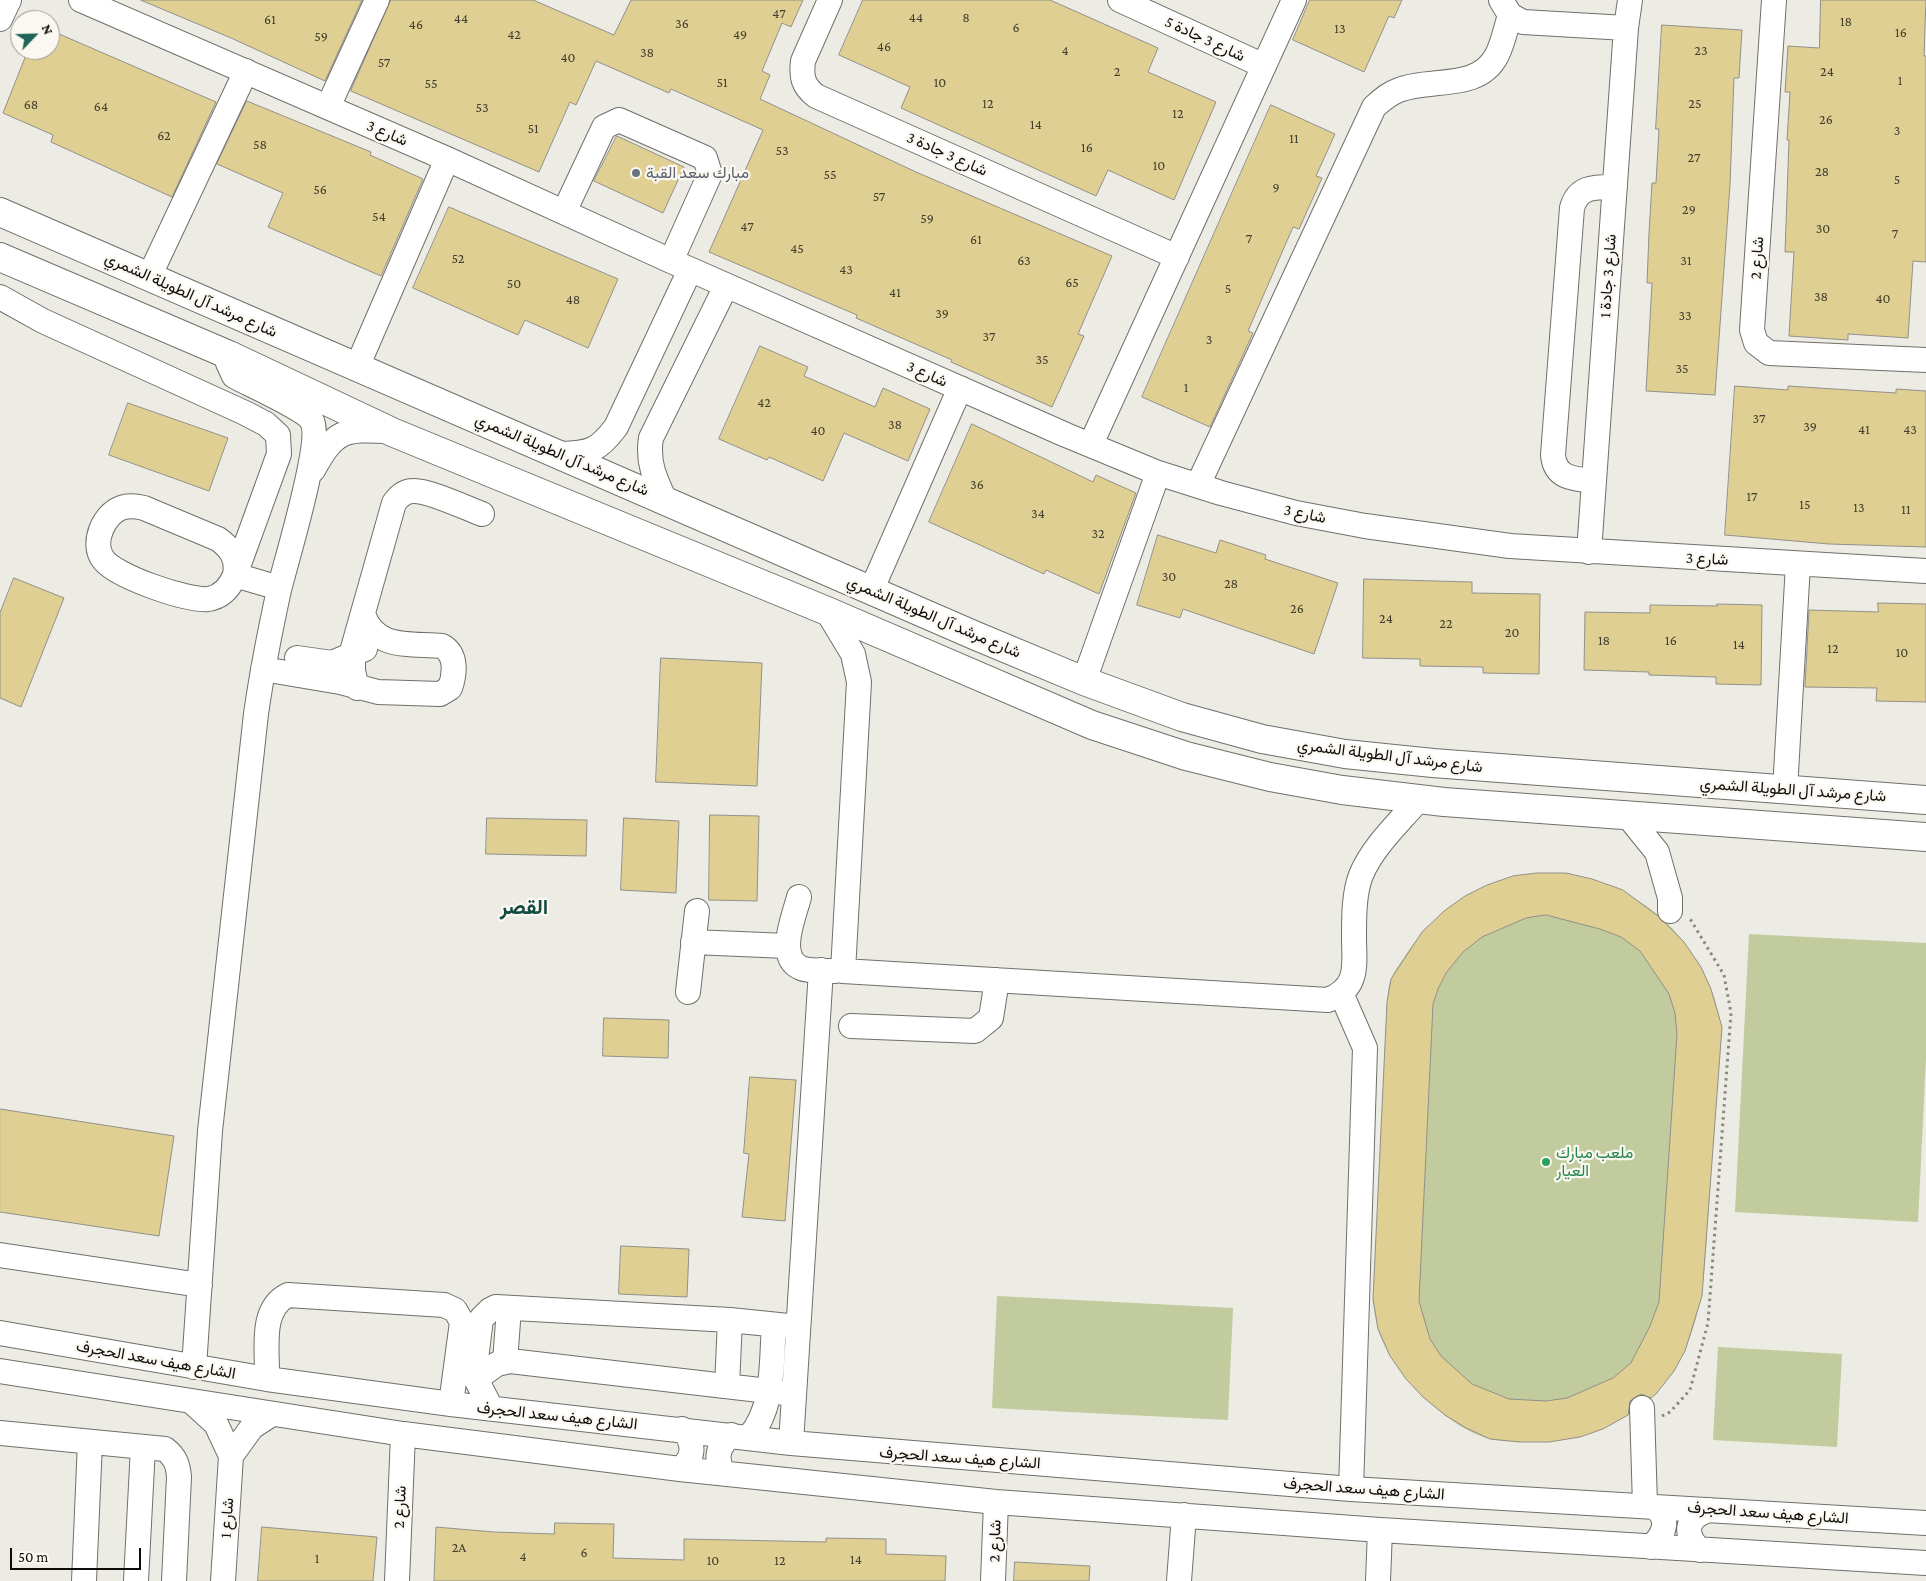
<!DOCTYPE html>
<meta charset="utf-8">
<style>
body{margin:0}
#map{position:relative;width:1926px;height:1581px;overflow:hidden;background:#ecebe4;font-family:"Crimson Pro",serif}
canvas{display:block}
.north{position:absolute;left:10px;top:10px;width:50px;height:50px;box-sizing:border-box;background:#faf8f1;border:1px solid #9c9a95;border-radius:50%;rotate:66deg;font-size:14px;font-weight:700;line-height:20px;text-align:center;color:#0e0d0b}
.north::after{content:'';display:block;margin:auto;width:18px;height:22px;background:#1f6457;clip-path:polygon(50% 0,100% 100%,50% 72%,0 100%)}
.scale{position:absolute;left:10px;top:1548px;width:131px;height:22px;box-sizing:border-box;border:2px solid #0e0d0b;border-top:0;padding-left:6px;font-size:15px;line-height:18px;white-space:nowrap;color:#0e0d0b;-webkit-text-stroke:4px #faf8f1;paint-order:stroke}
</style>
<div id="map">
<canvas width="1926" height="1581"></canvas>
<div class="north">N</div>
<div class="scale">50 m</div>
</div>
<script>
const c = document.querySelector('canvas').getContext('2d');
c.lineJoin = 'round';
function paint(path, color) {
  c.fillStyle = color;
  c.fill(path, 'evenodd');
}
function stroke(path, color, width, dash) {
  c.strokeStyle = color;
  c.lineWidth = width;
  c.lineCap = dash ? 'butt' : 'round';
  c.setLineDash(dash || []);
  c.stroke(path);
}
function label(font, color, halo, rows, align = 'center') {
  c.font = font + ' "Crimson Pro",Vazirmatn,serif';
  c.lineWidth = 4.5;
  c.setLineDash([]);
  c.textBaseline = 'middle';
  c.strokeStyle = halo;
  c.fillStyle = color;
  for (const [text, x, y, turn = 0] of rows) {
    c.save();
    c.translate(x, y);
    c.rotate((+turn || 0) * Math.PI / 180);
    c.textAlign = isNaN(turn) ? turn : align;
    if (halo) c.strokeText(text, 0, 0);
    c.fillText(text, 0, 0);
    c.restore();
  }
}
const green = new Path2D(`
 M1537,873C1616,874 1679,913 1710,987C1716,999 1718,1014 1722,1027C1717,1086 1713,1145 1709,1204C1705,1254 1706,1305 1684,1352C1657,1411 1595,1442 1532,1442C1518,1442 1503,1442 1490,1439C1446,1427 1391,1373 1378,1329C1375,1319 1374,1309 1373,1299L1387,1002C1388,995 1388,986 1391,979C1394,970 1402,961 1407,953C1438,907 1482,880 1537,873Z
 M1749,934L1926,943V1058L1918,1222L1735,1212Z
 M997,1296L1233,1308L1228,1420L992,1408Z
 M1718,1347L1842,1354L1837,1447L1713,1440Z`);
const building = new Path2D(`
 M141,0H362L325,81L231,38Z
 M391,0H533L614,35L631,0H803L791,27L782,23L762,71L770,75L760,99L916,172L1112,256L1078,334L1084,336L1052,407L951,362L952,360L856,318L857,315L709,252L763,130L671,89L669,93L596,61L576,105L570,102L539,172L351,91Z
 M863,0H1050L1158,48L1148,72L1216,102L1174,200L1108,170L1096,196L901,108L910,87L839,55Z
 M1310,0H1402L1394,18L1389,16L1364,72L1293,40Z
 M1821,0H1926L1924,56H1926V262L1913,261L1908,338L1848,334V340L1789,336L1794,252H1785L1789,140H1787L1790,92H1785L1788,46L1819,48Z
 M1662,25L1742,30L1739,78H1734L1730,185L1715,395L1646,391L1652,283H1647L1649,233L1652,183H1656L1659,129H1656Z
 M50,30L216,102L172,197L51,142L53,135L3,113L28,50H50Z
 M247,101L371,152L370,155L423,179L381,276L268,227L283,193L217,164Z
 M1271,105L1335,134L1316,176L1322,178L1299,229L1293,227L1248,331L1253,333L1210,427L1142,397Z
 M617,136L684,167L663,213L594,181Z
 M449,207L618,279L588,348L525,320L518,335L413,288Z
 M760,346L808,367L804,376L875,407L883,388L930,409L908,461L844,433L823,481L769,457L767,460L719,439Z
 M1735,386L1788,390V386L1896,393V389L1926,391V547L1829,544L1725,535Z
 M128,403L228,438L209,491L109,455Z
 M972,424L1093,482L1096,475L1136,493L1099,594L1046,570L1044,574L929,522Z
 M1158,535L1216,553L1220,540L1266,555L1265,559L1338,583L1314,654L1183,609L1180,618L1137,605Z
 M14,578L64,598L21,707L0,698V613Z
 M1364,579L1472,582V593L1540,594L1539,674L1483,673V667L1420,666V659L1363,658Z
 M1878,603L1926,604V702L1876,701L1877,688L1805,687L1809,610L1878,612Z
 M1717,604L1762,605L1761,685L1716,684V677L1649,675V672L1584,670L1585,612L1650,613V605L1717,606Z
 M661,658L762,663L757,786L656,782Z
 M710,815L759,816L757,901L709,900Z
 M487,818L587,820L586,856L486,854Z
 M624,818L679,821L676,893L621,890Z
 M1537,873H1566L1592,879L1623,890L1658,916L1684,942L1701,967L1711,989L1722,1027L1702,1296L1685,1351L1674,1371L1656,1394L1651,1398L1641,1394L1630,1401L1628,1415L1603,1429L1580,1437L1549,1442H1520L1490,1439L1466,1428L1445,1415L1423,1397L1406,1379L1390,1356L1378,1329L1373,1299L1387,1002L1391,979L1422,932L1444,911L1465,896L1487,885L1513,876ZM1546,915L1600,929L1621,937L1640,951L1669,994L1675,1013L1677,1034L1659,1302L1650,1326L1631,1363L1613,1378L1567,1398L1546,1401L1509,1399L1472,1384L1441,1356L1430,1339L1419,1301L1433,1004L1438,989L1446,973L1463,952L1482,937L1526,918Z
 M604,1018L669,1020L668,1058L603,1056Z
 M750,1077L796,1080L785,1221L742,1217L749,1154L744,1153Z
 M0,1109L174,1136L159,1236L0,1212Z
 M621,1246L689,1249L687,1297L619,1294Z
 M555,1523L614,1524L613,1558L684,1560V1539L826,1542V1538L886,1539V1554L946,1556L945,1581H434L436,1527L494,1532L554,1534Z
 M262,1527L377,1537L373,1581H258Z
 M1015,1562L1090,1566L1089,1581H1014Z`);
const path = new Path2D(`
 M1662,1416L1670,1412L1690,1390L1708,1323L1731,1013L1724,975L1689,917`);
const minor = new Path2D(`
 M81,0L447,159L671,261L1066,435L1158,473L1221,493L1296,513L1365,526L1510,546L1926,571
 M830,0L803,61C801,77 803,86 816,96L1177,257
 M1120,0L1264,66
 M1501,0L1510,15L1523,22L1626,28
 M1774,0L1752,330L1756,343L1769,353L1926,360
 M0,19L9,0
 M328,107L377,0
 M564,212L604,127L619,120L705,158L710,174L671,261
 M149,277L246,71
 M0,297L43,321L245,413L266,424L278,435L279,454L235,575C230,587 222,597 208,599C187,601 114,576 103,559C91,543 104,514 121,508C129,505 136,506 144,508L218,539C231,548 238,559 235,575
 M357,367L447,159
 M1091,444L1294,0
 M561,454C590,453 598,451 616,427L690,270
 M313,470C335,430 343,429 388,431
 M1594,481C1573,479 1555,478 1553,455L1572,208C1578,186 1595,187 1615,187
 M1198,485L1374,107C1382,100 1388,94 1399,90C1431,77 1478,92 1497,55C1503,43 1506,28 1510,15
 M665,500C655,479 647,462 651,438L726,286
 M1589,552L1626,28L1630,0
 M235,575L279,588
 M871,591L960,388
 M827,611L853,654L859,682L843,971L1328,1000C1360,987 1354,965 1354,936C1354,916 1354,893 1361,875C1373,846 1399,823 1419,799
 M297,658L332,663L365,649
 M263,669L340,682L378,692L440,694L450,688C455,674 457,654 442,646C410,643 375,650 363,614
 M1084,681L1158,473
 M357,688L353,671V648L394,503C399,496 405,491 413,491C428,490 466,508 482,514
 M1785,790L1798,564
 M1627,815L1657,852L1670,898V911
 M799,897C794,917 776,957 801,968C810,972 826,970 836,971
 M693,942L787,946
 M688,992L697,911
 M1341,993L1365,1048L1351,1489
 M851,1026L975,1031L991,1018L997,980
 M0,1255L200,1285
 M0,1333L267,1379L451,1404L791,1443L1351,1489L1926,1523
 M505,1362L509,1308
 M194,1367L210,1131L256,714C262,672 270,631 279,590C286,561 323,442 312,421C305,409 248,384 234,376L228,363L229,355
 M0,1371L403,1434L680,1469L996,1502L1380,1530L1926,1563
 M267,1379C268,1351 259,1309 288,1295L444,1305L455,1310L462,1322L451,1404
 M476,1379L497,1364L510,1361L794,1394
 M727,1386L730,1320
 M193,1403L216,1424L231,1456L223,1581
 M491,1408L476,1379L475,1367L481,1319L490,1310L496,1307L730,1320L798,1327
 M1642,1408L1645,1505
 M0,1433L165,1449C175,1457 178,1464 179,1477L174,1581
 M749,1437C775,1407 771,1363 774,1325
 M791,1443L821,970
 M231,1456L252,1427L272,1414
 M680,1469C695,1458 695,1442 682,1429
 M723,1473C715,1458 718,1446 731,1435
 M1651,1547C1665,1534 1671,1518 1653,1506
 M1700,1550C1683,1534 1686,1517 1709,1510
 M84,1581L90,1442
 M136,1581L143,1447
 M397,1581L403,1434
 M993,1581L996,1502
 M1179,1581L1184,1515
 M1378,1581L1380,1530`);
const major = new Path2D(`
 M0,212L976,636L1084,681L1182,717L1262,739L1345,754L1433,763L1926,800
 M0,257L229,355L392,432L827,611L1092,725L1186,756L1270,777L1342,790L1444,802L1926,837`);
const markers = [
 [636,173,5,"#6b7280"],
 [1546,1162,5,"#2e9e5b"]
];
const numberNames = [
 ["47",779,14],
 ["44",916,18],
 ["8",966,18],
 ["44",461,19],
 ["61",270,20],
 ["18",1846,22],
 ["36",682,24],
 ["46",416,25],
 ["6",1016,28],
 ["13",1340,29],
 ["16",1901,33],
 ["42",514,35],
 ["49",740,35],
 ["59",321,37],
 ["46",884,47],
 ["4",1065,51],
 ["23",1701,51],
 ["38",647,53],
 ["40",568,58],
 ["57",384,63],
 ["2",1117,72],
 ["24",1827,72],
 ["1",1900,81],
 ["51",722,83],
 ["10",940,83],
 ["55",431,84],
 ["12",988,104],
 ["25",1695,104],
 ["68",31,105],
 ["64",101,107],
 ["53",482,108],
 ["12",1178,114],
 ["26",1826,120],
 ["14",1036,125],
 ["51",533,129],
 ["3",1897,131],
 ["62",164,136],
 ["11",1294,139],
 ["58",260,145],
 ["16",1087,148],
 ["53",782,151],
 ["27",1694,158],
 ["10",1159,166],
 ["28",1822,172],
 ["55",830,175],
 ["5",1897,180],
 ["9",1276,188],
 ["56",320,190],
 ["57",879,197],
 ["29",1689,210],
 ["54",379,217],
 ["59",927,219],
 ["47",747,227],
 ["30",1823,229],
 ["7",1895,234],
 ["7",1249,239],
 ["61",976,240],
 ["45",797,249],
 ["52",458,259],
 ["63",1024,261],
 ["31",1686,261],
 ["43",846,270],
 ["65",1072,283],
 ["50",514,284],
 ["5",1228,289],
 ["41",895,293],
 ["38",1821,297],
 ["40",1883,299],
 ["48",573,300],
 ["39",942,314],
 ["33",1685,316],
 ["37",989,337],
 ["3",1209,340],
 ["35",1042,360],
 ["35",1682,369],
 ["1",1186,388],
 ["42",764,403],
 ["37",1759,419],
 ["38",895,425],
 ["39",1810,427],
 ["41",1864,430],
 ["43",1910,430],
 ["40",818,431],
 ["36",977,485],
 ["17",1752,497],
 ["15",1805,505],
 ["13",1859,508],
 ["11",1906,510],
 ["34",1038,514],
 ["32",1098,534],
 ["30",1169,577],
 ["28",1231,584],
 ["26",1297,609],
 ["24",1386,619],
 ["22",1446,624],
 ["20",1512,633],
 ["18",1604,641],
 ["16",1671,641],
 ["14",1739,645],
 ["12",1833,649],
 ["10",1902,653],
 ["2A",459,1548],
 ["6",584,1553],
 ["4",523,1557],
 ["1",317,1559],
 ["14",856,1560],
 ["10",713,1561],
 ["12",780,1561]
];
const streetNames = [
 ["شارع 3 جادة 5",1205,39,25],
 ["شارع 3",387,133,23],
 ["شارع 3 جادة 3",947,154,24],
 ["شارع 2",1757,258,-86],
 ["شارع 3 جادة 1",1608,276,-86],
 ["شارع مرشد آل الطويلة الشمري",191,295,24],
 ["شارع 3",927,374,24],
 ["شارع مرشد آل الطويلة الشمري",562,455,23],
 ["شارع 3",1305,514,12],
 ["شارع 3",1707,559,3],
 ["شارع مرشد آل الطويلة الشمري",934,617,23],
 ["شارع مرشد آل الطويلة الشمري",1390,756,7],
 ["شارع مرشد آل الطويلة الشمري",1793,790,4],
 ["الشارع هيف سعد الحجرف",156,1360,10],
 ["الشارع هيف سعد الحجرف",557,1416,6],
 ["الشارع هيف سعد الحجرف",960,1458,4],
 ["الشارع هيف سعد الحجرف",1364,1489,4],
 ["شارع 2",400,1507,-87],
 ["الشارع هيف سعد الحجرف",1768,1513,4],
 ["شارع 1",227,1518,-86],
 ["شارع 2",995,1541,-88]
];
const worshipNames = [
 ["مبارك سعد القبة",646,173]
];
const leisureNames = [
 ["ملعب مبارك",1556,1153],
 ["العيار",1556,1171]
];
const districtNames = [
 ["القصر",524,908]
];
paint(green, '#c1cb9d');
paint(building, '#dfcf93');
stroke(building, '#92908a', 1);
stroke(minor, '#706f69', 26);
stroke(major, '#706f69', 30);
stroke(path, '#888782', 3, [2.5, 4]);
stroke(minor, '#fff', 24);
stroke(major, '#fff', 28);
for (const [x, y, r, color] of markers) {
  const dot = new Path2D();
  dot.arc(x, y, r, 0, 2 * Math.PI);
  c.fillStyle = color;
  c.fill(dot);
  stroke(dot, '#faf8f1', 2);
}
label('14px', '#423e2d', null, numberNames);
label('16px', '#0e0d0b', '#faf8f1', streetNames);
label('16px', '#5b616d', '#faf8f1', worshipNames, 'left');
label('16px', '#27864d', '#faf8f1', leisureNames, 'left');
label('bold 21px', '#144c41', '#faf8f1', districtNames);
</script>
